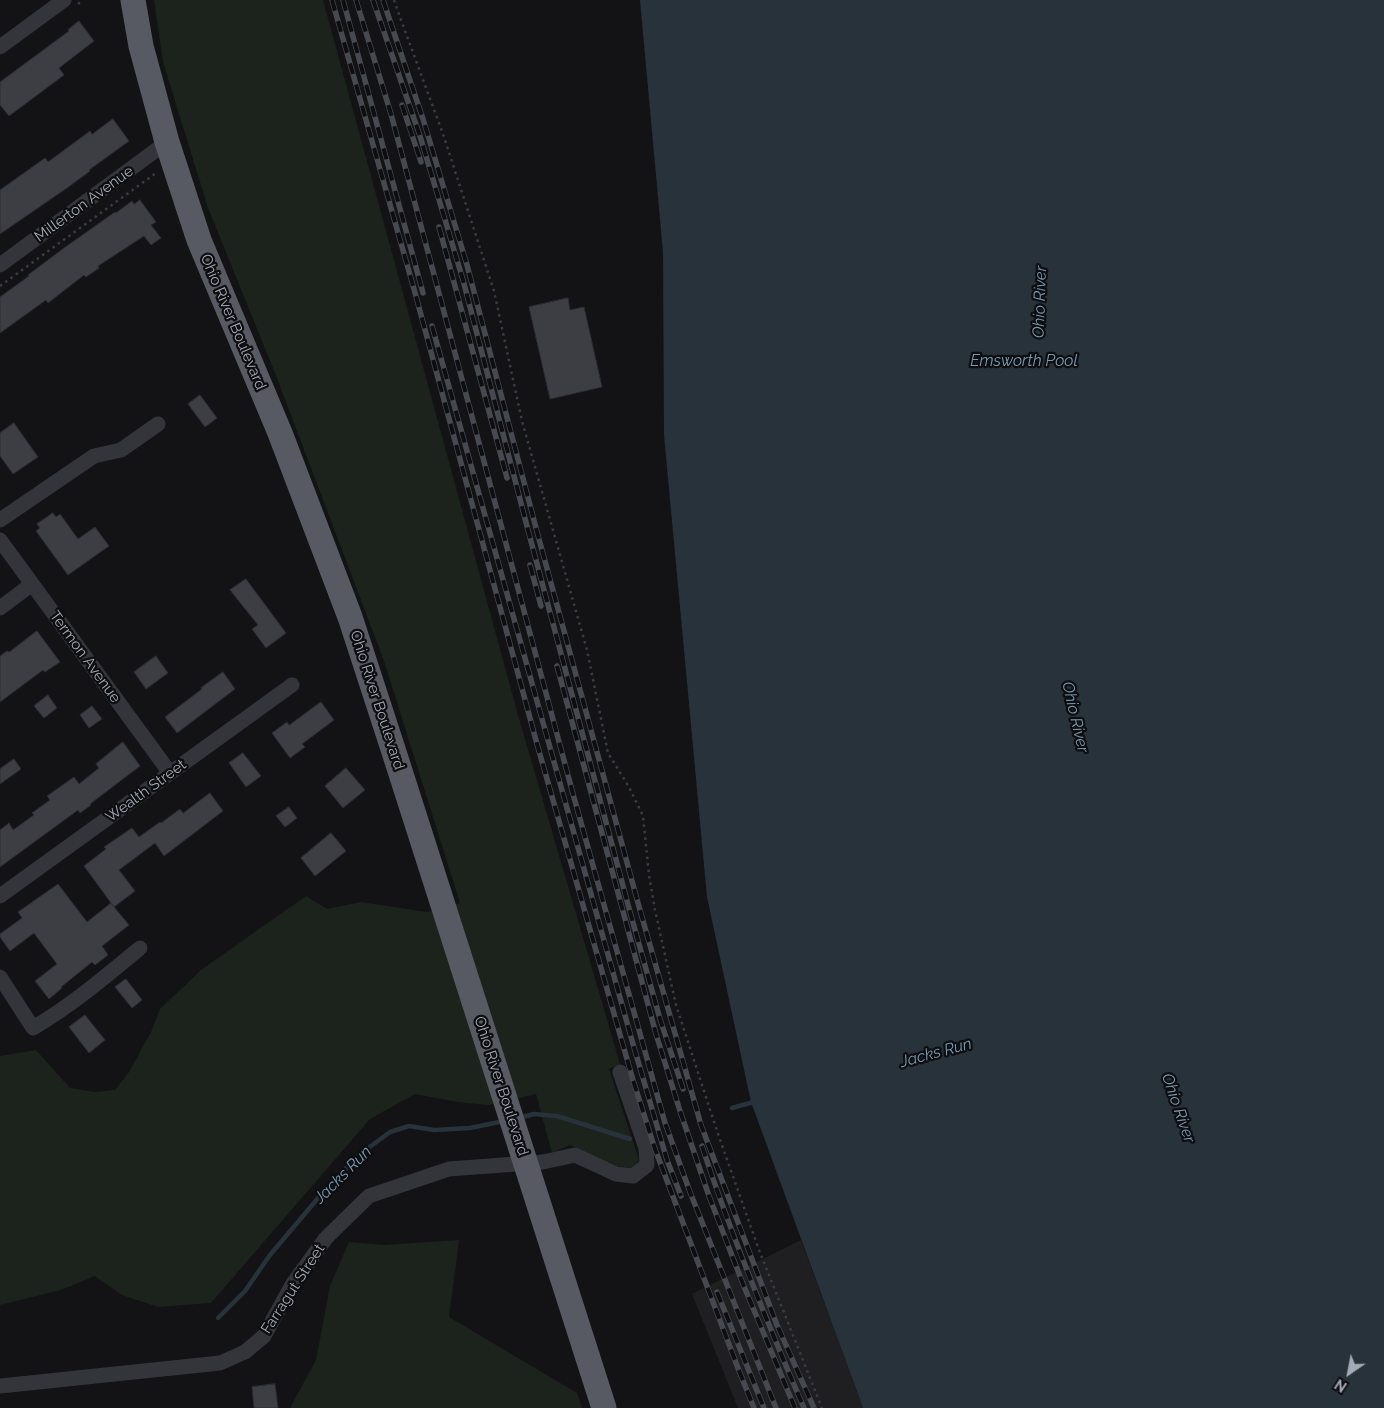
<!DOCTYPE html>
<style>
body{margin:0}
#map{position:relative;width:1384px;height:1408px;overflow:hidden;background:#131315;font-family:Raleway,sans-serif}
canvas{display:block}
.north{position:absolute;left:1324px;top:1348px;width:50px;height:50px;-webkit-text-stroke:4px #0e0e10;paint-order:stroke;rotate:213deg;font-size:14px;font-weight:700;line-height:20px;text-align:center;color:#a3aab7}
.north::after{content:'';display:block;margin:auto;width:18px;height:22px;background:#a3aab7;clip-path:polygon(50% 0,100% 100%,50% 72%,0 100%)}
</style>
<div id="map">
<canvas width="1384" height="1408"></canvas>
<div class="north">N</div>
</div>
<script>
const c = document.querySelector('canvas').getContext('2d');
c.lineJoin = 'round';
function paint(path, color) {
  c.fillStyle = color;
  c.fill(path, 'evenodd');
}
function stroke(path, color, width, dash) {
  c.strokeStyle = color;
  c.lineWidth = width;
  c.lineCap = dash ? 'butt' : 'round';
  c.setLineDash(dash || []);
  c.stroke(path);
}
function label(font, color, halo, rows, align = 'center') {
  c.font = font + ' Raleway,sans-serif';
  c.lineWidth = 4.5;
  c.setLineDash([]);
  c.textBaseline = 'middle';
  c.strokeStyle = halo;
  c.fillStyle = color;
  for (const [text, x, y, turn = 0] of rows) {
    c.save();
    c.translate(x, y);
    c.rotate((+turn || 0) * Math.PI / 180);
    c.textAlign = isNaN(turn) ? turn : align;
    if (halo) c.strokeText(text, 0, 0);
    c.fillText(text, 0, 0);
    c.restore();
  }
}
const built = new Path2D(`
 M801,1240L863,1408H738L692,1294Z`);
const green = new Path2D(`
 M154,0H323L518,715L620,1064L609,1069L639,1160L631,1168L617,1166L570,1145L552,1153L536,1094L489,1105L458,1102L415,1094L370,1119L211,1303L158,1307L122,1295L95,1276L61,1290L0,1305V1056L36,1050L70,1088L95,1092L115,1090L129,1072L152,1030L160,1009L201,970L306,896L327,909L361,902L427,912L460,903L384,661L275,373L208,208L163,62Z
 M459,1240L449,1317L577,1393L582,1408H290L316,1360L330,1286L349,1242L384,1245Z`);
const water = new Path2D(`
 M640,0H1384V1408H863L751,1102L707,897L664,435L663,252Z`);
const stream = new Path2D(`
 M732,1108L757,1101
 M519,1118L534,1114L557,1116L630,1139
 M218,1318L245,1291L270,1255L319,1197L360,1154L390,1132L409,1126L434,1130L470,1128L504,1121`);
const building = new Path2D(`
 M79,21L94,41L59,68L64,75L9,116L0,105V82L69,31L68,30Z
 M113,119L129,141L89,170L90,171L67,188L0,234V190L45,158L48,162L90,131L92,134Z
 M140,200L156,222L151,225L161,238L151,245L144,236L98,266L99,268L86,277L84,275L48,303L46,300L0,333V297L29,276L28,275L64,248L115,212L116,213L132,201L134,204Z
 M568,298L570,310L584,307L602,387L550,399L529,307Z
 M200,395L217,418L205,427L188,404Z
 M14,423L38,457L13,474L0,456V433Z
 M53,513L56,517L60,514L78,539L95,527L109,546L68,575L36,531L40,528L37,524Z
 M246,579L286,633L266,648L252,629L258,625L230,590Z
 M37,631L60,662L45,672L43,670L0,702V656L7,651L9,652Z
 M156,656L168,673L146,689L134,672Z
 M223,672L235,689L177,733L165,717L202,689L201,688Z
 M48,695L57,708L44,718L34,706Z
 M321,702L334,720L302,744L305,747L290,758L272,733L287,722L289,725Z
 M92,706L102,719L89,728L80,715Z
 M123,742L140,766L90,804L91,805L80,813L78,810L0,867V830L9,823L13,830L34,815L32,813L50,800L47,796L74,777L79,784L99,768L96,764Z
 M243,753L261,776L246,787L229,763Z
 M14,759L21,769L0,784V769Z
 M346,768L365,790L343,808L325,786Z
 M210,793L223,811L164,856L155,843L119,870L135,891L114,907L129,925L102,946L108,955L95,965L92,962L61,987L62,988L49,999L35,981L57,964L34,933L10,951L0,937V934L22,918L18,912L58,884L87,922L111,903L114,907L84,866L106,849L104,847L132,828L139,837L160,822L161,823L180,809L183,813Z
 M289,807L297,818L285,827L276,816Z
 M331,833L346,851L315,876L301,858Z
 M126,979L142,1000L132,1008L115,987Z
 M85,1015L105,1040L89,1053L69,1027Z
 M275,1384L278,1408H254L252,1387Z`);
const path = new Path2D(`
 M394,0L401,20L443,134L494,291L522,421L587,650L608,753L629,787L643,816L649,875L655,910L676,1005L717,1131L759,1250L822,1408
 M78,4L83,0
 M0,286L156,173`);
const minor = new Path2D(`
 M0,47L64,0
 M0,265L167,142
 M0,520L94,456L121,450L158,424
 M0,540L170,773
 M0,608L32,584
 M0,896L292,685
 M0,977L33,1028C72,1005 105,977 140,948
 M0,1386L220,1363L245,1352L264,1336L292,1285L326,1238L369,1196L449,1169L543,1162L575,1155L616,1174L633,1176L647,1165L646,1148L620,1072`);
const trunk = new Path2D(`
 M133,0L141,46L167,142L199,240L280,433L350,617L394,752L604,1408`);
const rail = new Path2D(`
 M332,0L414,289L537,744L633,1080L655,1149L738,1368L754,1408
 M343,0L423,293
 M356,0L391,114L573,794L665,1123L690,1192L776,1408
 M373,0L420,136L463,280L528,530L630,912L660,1019L683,1089
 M383,0L423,119L467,265L536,528L638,903L701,1125L777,1325L814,1408
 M402,105L421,162
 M439,227L507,478
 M432,326L633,1044L667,1160L681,1196
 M530,565L541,606
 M557,666L656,1034L680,1111L709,1196L743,1284L795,1408
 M702,1146C731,1235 767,1322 804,1408
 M717,1292L764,1408`);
const streetNames = [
 ["Millerton Avenue",84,204,-36],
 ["Ohio River Boulevard",233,322,67],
 ["Termon Avenue",85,657,54],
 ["Ohio River Boulevard",377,700,72],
 ["Wealth Street",146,791,-36],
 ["Ohio River Boulevard",501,1086,72],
 ["Farragut Street",293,1289,-57]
];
const waterNames = [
 ["Ohio River",1040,302,-88],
 ["Emsworth Pool",1024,361],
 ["Ohio River",1075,717,77],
 ["Jacks Run",936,1053,-15],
 ["Ohio River",1178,1108,71],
 ["Jacks Run",343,1175,-45]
];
paint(built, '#1f1f22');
paint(green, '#1b231c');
paint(water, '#28323a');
stroke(stream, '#28323a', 4.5);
paint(building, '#3c3e43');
stroke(building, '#2d2d31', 1);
stroke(path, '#393c41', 2.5, [2.5, 4]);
stroke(minor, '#34353a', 15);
stroke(trunk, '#575a62', 25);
stroke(rail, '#46494f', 5.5);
stroke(rail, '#0e0e10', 4, [11]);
label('15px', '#a3aab7', '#0e0e10', streetNames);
label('italic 16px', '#779ab5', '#0e0e10', waterNames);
</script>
